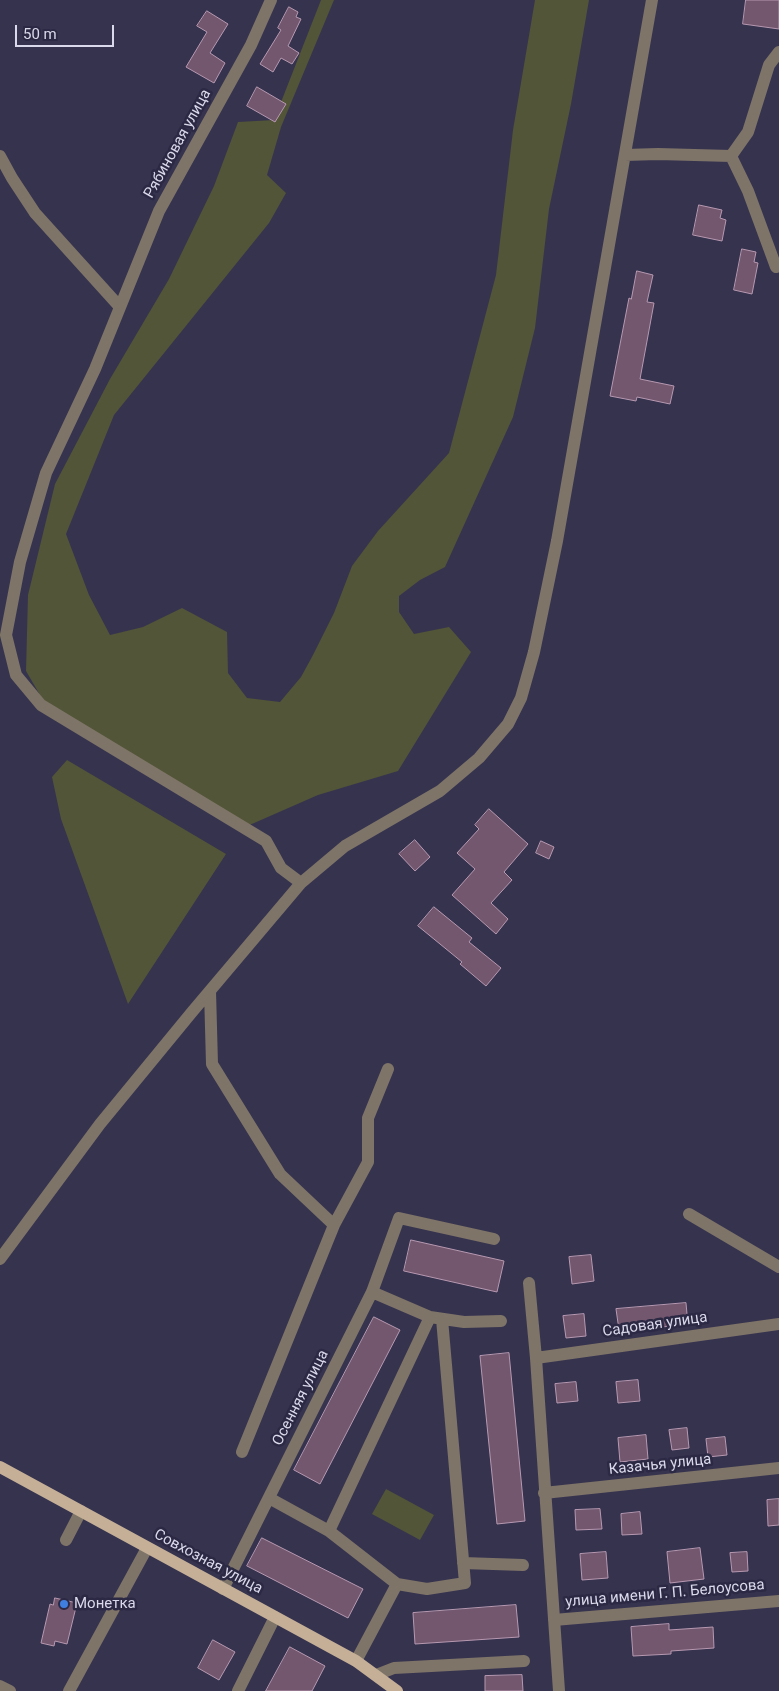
<!DOCTYPE html>
<meta charset="utf-8">
<style>
body{margin:0}
#map{position:relative;width:779px;height:1691px;overflow:hidden;background:#36334f;font-family:Roboto,sans-serif}
canvas{display:block}
.scale{position:absolute;left:15px;top:25px;width:99px;height:22px;box-sizing:border-box;border:2px solid #dad9eb;border-top:0;padding-left:6px;font-size:15px;line-height:18px;white-space:nowrap;color:#dad9eb;-webkit-text-stroke:4px #2c2944;paint-order:stroke}
</style>
<div id="map">
<canvas width="779" height="1691"></canvas>
<div class="scale">50 m</div>
</div>
<script>
const c = document.querySelector('canvas').getContext('2d');
c.lineJoin = 'round';
function paint(path, color) {
  c.fillStyle = color;
  c.fill(path, 'evenodd');
}
function stroke(path, color, width, dash) {
  c.strokeStyle = color;
  c.lineWidth = width;
  c.lineCap = dash ? 'butt' : 'round';
  c.setLineDash(dash || []);
  c.stroke(path);
}
function label(font, color, halo, rows, align = 'center') {
  c.font = font + ' Roboto,sans-serif';
  c.lineWidth = 5;
  c.setLineDash([]);
  c.textBaseline = 'middle';
  c.strokeStyle = halo;
  c.fillStyle = color;
  for (const [text, x, y, turn = 0] of rows) {
    c.save();
    c.translate(x, y);
    c.rotate((+turn || 0) * Math.PI / 180);
    c.textAlign = isNaN(turn) ? turn : align;
    if (halo) c.strokeText(text, 0, 0);
    c.fillText(text, 0, 0);
    c.restore();
  }
}
const green = new Path2D(`
 M321,0H334L281,127L267,175L286,193L269,223L114,415L66,534L89,595L110,635L143,627L182,608L227,632L228,673L247,698L280,702L301,677L313,655L334,613L352,566L378,531L449,453L496,275L513,130L535,0H589L571,104L549,209L535,328L513,417L445,567L420,580L399,596V612L414,634L449,627L471,652L398,771L318,795L245,827L47,707L26,671L28,595L55,484L110,379L169,279L214,186L238,122L274,120Z
 M67,760L226,854L128,1004L61,819L52,777Z
 M386,1489L434,1515L420,1540L372,1514Z`);
const building = new Path2D(`
 M746,0H779V29L743,24Z
 M289,7L298,12L296,17L301,19L288,46L299,53L292,64L281,58L273,72L260,64L281,30L278,28Z
 M207,11L228,24L210,53L225,63L214,83L186,67L207,32L197,26Z
 M257,87L286,104L275,122L247,106Z
 M699,205L722,210L720,218L726,220L722,241L693,235Z
 M742,249L756,252L754,262L758,263L752,294L734,290Z
 M637,271L653,275L647,302L654,303L640,379L674,386L670,404L637,397L636,401L610,396L629,298L631,299Z
 M489,809L528,844L504,872L512,880L491,903L508,919L496,934L452,895L475,869L457,853L479,829L475,825Z
 M415,840L430,857L415,871L399,854Z
 M541,841L554,847L549,859L536,853Z
 M434,907L472,938L469,942L501,968L486,986L460,964L462,962L418,926Z
 M411,1240L504,1261L497,1292L404,1271Z
 M591,1255L594,1281L572,1284L569,1257Z
 M686,1303L688,1325L619,1330L616,1309Z
 M584,1314L586,1336L566,1338L563,1316Z
 M374,1317L400,1330L320,1484L294,1470Z
 M509,1353L525,1521L497,1524L480,1356Z
 M638,1380L640,1401L618,1403L616,1382Z
 M576,1382L578,1401L557,1403L555,1384Z
 M687,1428L689,1448L672,1450L669,1430Z
 M646,1435L648,1459L620,1462L618,1438Z
 M725,1437L727,1455L708,1457L706,1439Z
 M779,1499V1525L768,1526L767,1500Z
 M600,1509L602,1529L576,1530L575,1510Z
 M640,1512L642,1534L622,1535L621,1514Z
 M262,1538L363,1589L348,1618L247,1566Z
 M700,1548L704,1579L670,1583L667,1552Z
 M606,1552L608,1578L582,1580L580,1554Z
 M747,1552L748,1571L732,1572L730,1553Z
 M55,1598L77,1603L67,1644L55,1641L54,1646L41,1643L50,1604L53,1605Z
 M516,1605L519,1637L415,1644L413,1613Z
 M669,1624V1630L713,1627L714,1648L671,1651V1654L633,1656L631,1627Z
 M213,1640L235,1652L219,1680L198,1668Z
 M290,1647L325,1666L312,1691H266Z
 M522,1675L523,1691H485V1676Z`);
const minor = new Path2D(`
 M271,0L251,45L159,211L95,369L46,473L20,562L6,635L16,675L41,705L266,841L281,868L301,883
 M625,155L658,154L731,156L748,191L776,267
 M0,156L12,178L35,213L119,306
 M731,156L748,132L769,65L779,52
 M210,991L212,1064L280,1174L334,1225L368,1162V1118L388,1069
 M689,1214L779,1267
 M0,1259L100,1124L192,1012L301,883L345,846L440,791L479,758L508,724L521,698L534,652L557,541L652,0
 M529,1283L536,1358L559,1691
 M372,1292L430,1317
 M536,1358L779,1324
 M242,1452L334,1225
 M544,1493L779,1468
 M269,1498L329,1531L397,1584L427,1589L465,1583L442,1319
 M329,1531L430,1317L464,1322L501,1321
 M66,1540L81,1511
 M463,1563L523,1565
 M223,1589L372,1292L399,1218L494,1239
 M554,1620L779,1601
 M356,1661L397,1584
 M376,1675L394,1668L524,1661
 M0,1686L10,1691
 M69,1691L147,1548
 M238,1691L275,1617`);
const major = new Path2D(`
 M0,1467L356,1661L397,1691`);
const markers = [
 [64,1604,5,"#3f7fe0"]
];
const streetNames = [
 ["Рябиновая улица",178,144,-61],
 ["Садовая улица",655,1325,-8],
 ["Осенняя улица",301,1398,-63],
 ["Казачья улица",660,1465,-6],
 ["Совхозная улица",208,1562,28],
 ["улица имени Г. П. Белоусова",665,1594,-5]
];
const poiNames = [
 ["Монетка",74,1604]
];
paint(green, '#525537');
paint(building, '#72576e');
stroke(building, '#b799b1', 1);
stroke(minor, '#7e7468', 12);
stroke(major, '#c5b097', 12);
for (const [x, y, r, color] of markers) {
  const dot = new Path2D();
  dot.arc(x, y, r, 0, 2 * Math.PI);
  c.fillStyle = color;
  c.fill(dot);
  stroke(dot, '#2c2944', 2);
}
label('15px', '#dad9eb', '#2c2944', streetNames);
label('15px', '#dad9eb', '#2c2944', poiNames, 'left');
</script>
